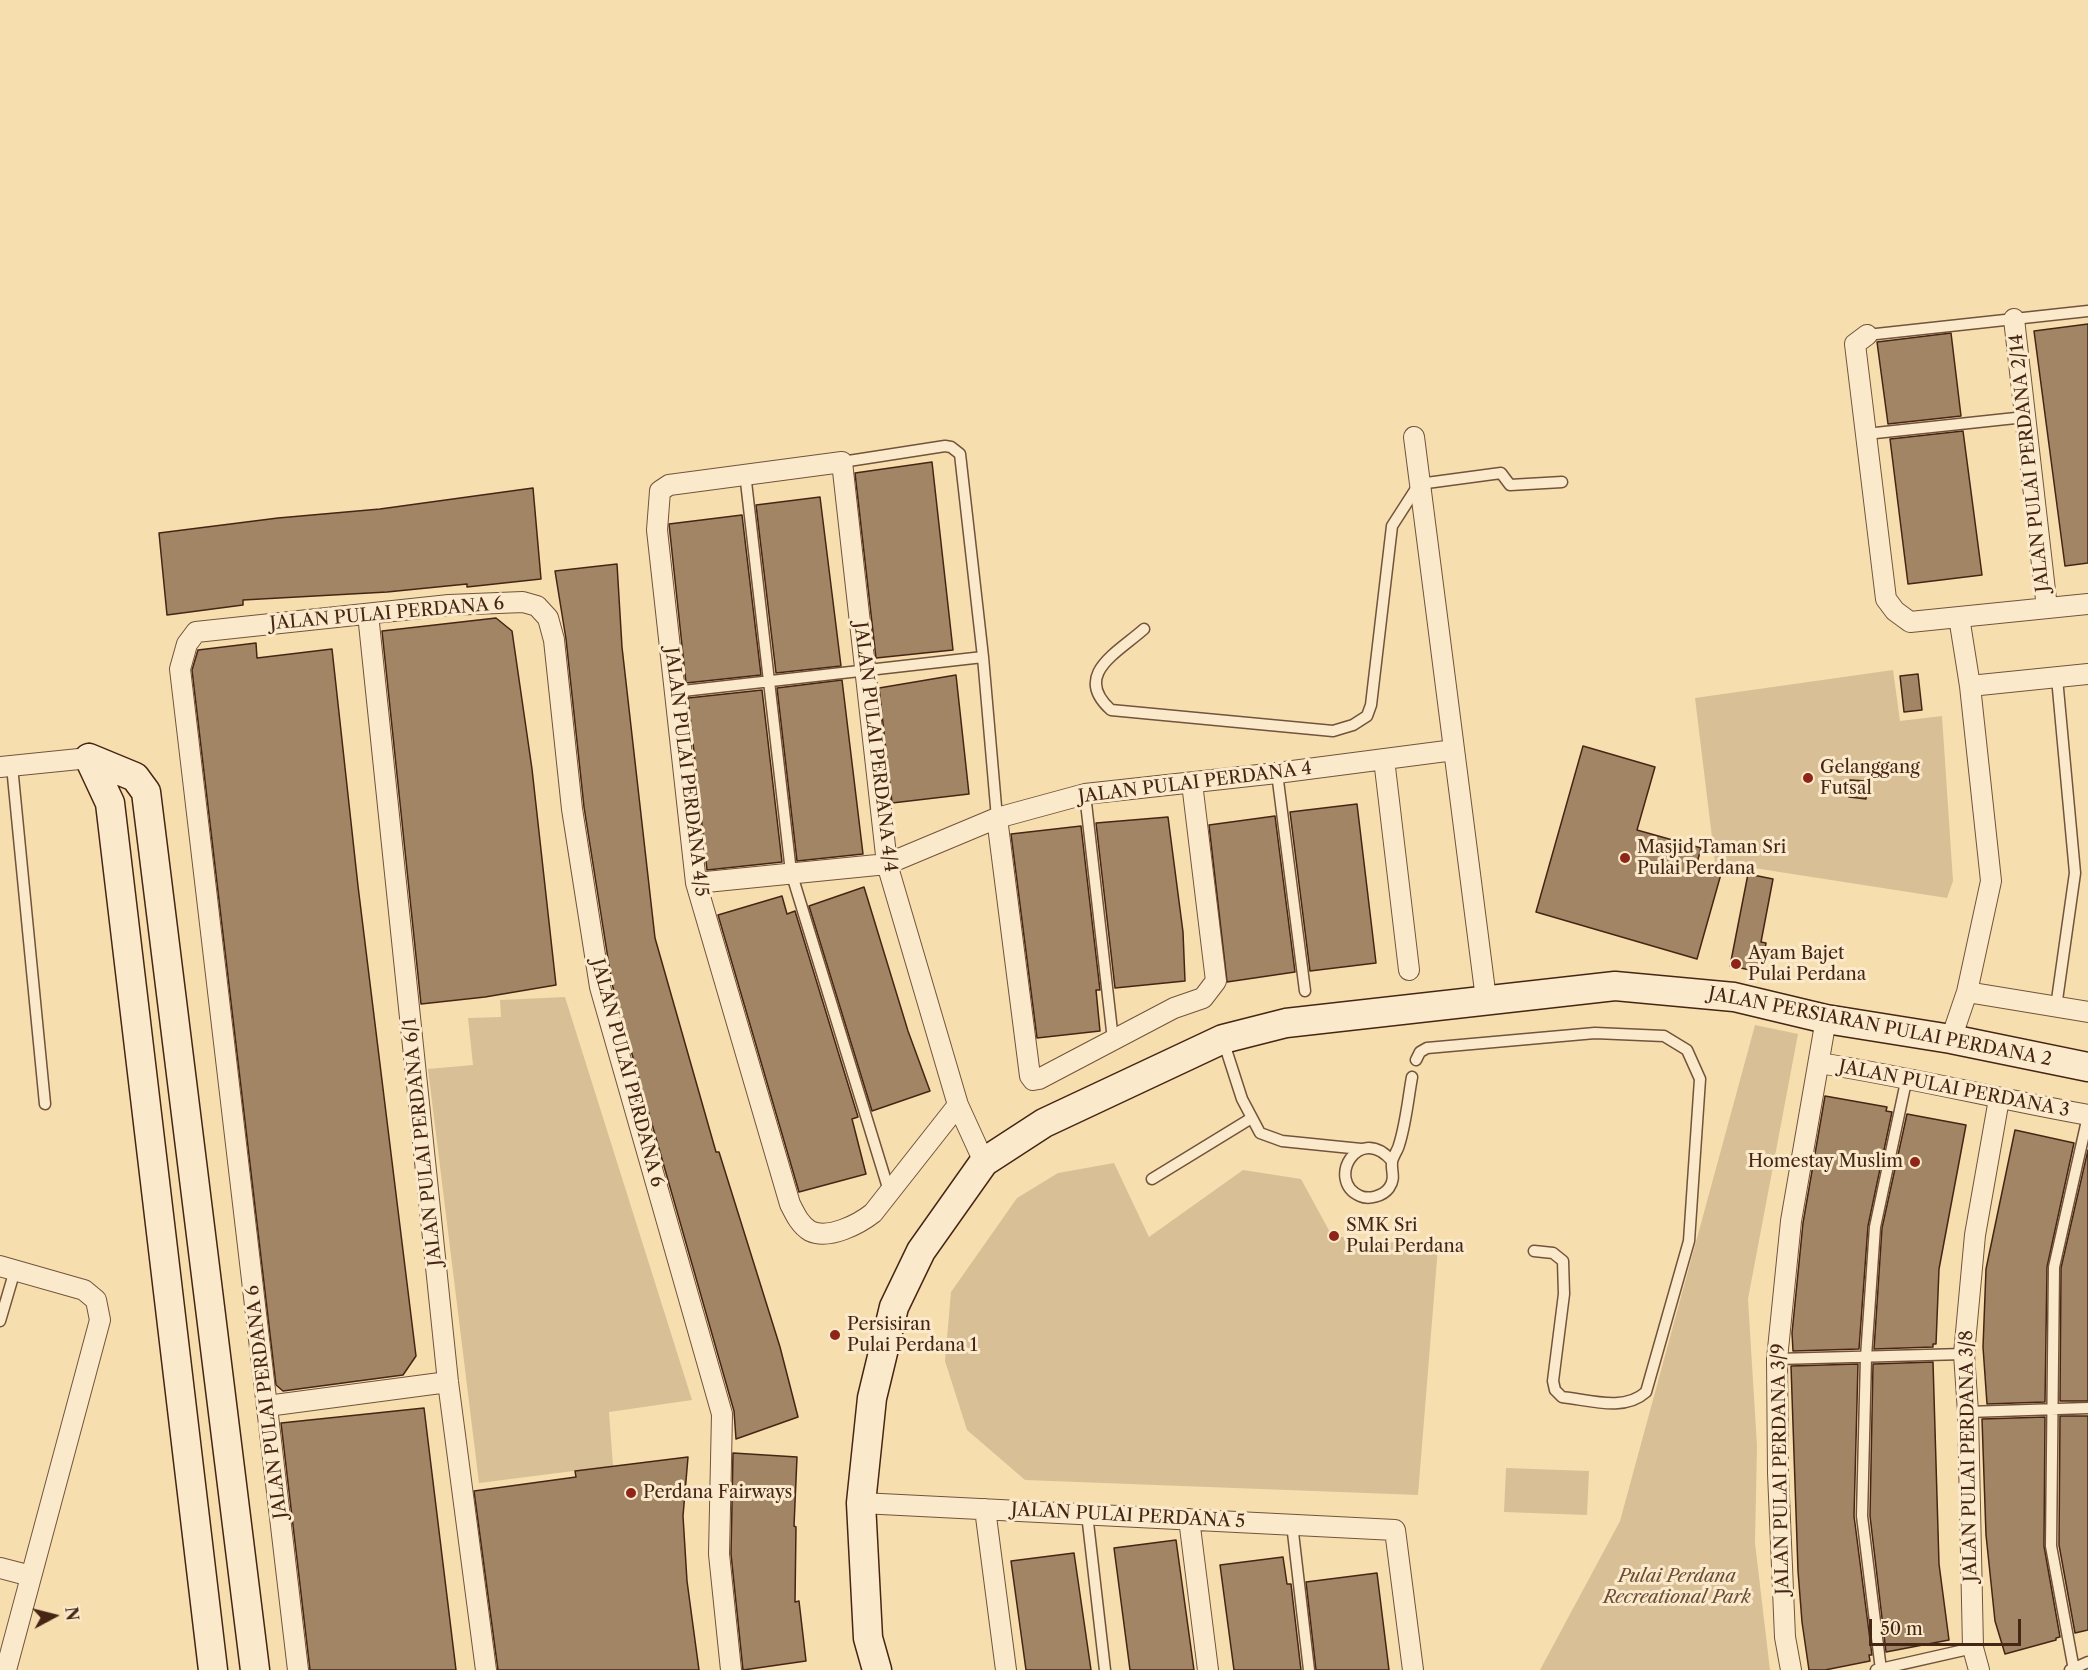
<!DOCTYPE html>
<style>
body{margin:0}
#map{position:relative;width:2088px;height:1670px;overflow:hidden;background:#f7deaf;font-family:"Libre Caslon Text",serif}
canvas{display:block}
.north{position:absolute;left:24px;top:1586px;width:60px;height:60px;-webkit-text-stroke:4px #faeacb;paint-order:stroke;rotate:83deg;font-size:16px;font-weight:700;line-height:24px;text-align:center;color:#462515}
.north::after{content:'';display:block;margin:auto;width:21px;height:27px;background:#462515;clip-path:polygon(50% 0,100% 100%,50% 72%,0 100%)}
.scale{position:absolute;left:1869px;top:1619px;width:152px;height:27px;box-sizing:border-box;border:3px solid #462515;border-top:0;padding-left:8px;font-size:18px;line-height:21px;white-space:nowrap;color:#462515;-webkit-text-stroke:4px #faeacb;paint-order:stroke}
</style>
<div id="map">
<canvas width="2088" height="1670"></canvas>
<div class="north">N</div>
<div class="scale">50 m</div>
</div>
<script>
const c = document.querySelector('canvas').getContext('2d');
c.lineJoin = 'round';
function paint(path, color) {
  c.fillStyle = color;
  c.fill(path, 'evenodd');
}
function stroke(path, color, width, dash) {
  c.strokeStyle = color;
  c.lineWidth = width;
  c.lineCap = dash ? 'butt' : 'round';
  c.setLineDash(dash || []);
  c.stroke(path);
}
function label(font, color, halo, rows, align = 'center') {
  c.font = font + ' "Libre Caslon Text",serif';
  c.lineWidth = 6;
  c.setLineDash([]);
  c.textBaseline = 'middle';
  c.strokeStyle = halo;
  c.fillStyle = color;
  for (const [text, x, y, turn = 0] of rows) {
    c.save();
    c.translate(x, y);
    c.rotate((+turn || 0) * Math.PI / 180);
    c.textAlign = isNaN(turn) ? turn : align;
    if (halo) c.strokeText(text, 0, 0);
    c.fillText(text, 0, 0);
    c.restore();
  }
}
const green = new Path2D(`
 M1893,670L1900,721L1942,716L1953,881L1947,898L1715,862L1695,698Z
 M565,997L692,1400L609,1412L613,1466L479,1483L428,1069L473,1065L468,1018L501,1017L500,1000Z
 M1755,1025L1798,1034L1748,1299L1757,1446L1755,1543L1770,1670H1540L1620,1521Z
 M1114,1163L1149,1237L1243,1170L1301,1179L1332,1236L1438,1247L1418,1495L1025,1480L967,1430L945,1361L951,1292L1017,1198L1058,1173Z
 M1506,1468L1589,1471L1587,1515L1504,1512Z`);
const building = new Path2D(`
 M2088,324V563L2065,566L2034,331Z
 M1951,333L1961,416L1888,424L1877,342Z
 M1963,431L1982,575L1908,584L1890,439Z
 M932,462L953,650L876,658L855,473Z
 M533,488L541,579L467,587V584L387,592L243,600V605L167,615L159,533L278,518L380,509Z
 M820,497L841,666L776,673L756,505Z
 M742,515L761,675L686,683L669,524Z
 M617,564L622,647L655,938L716,1152H719L780,1347L798,1417L736,1439L734,1411L612,984L584,807L566,639L555,571Z
 M496,618L512,631L532,769L556,985L485,997L421,1004L382,631Z
 M256,643L257,658L332,649L358,886L416,1356L403,1375L283,1391L276,1385L192,670L198,650Z
 M1918,674L1922,710L1904,712L1900,676Z
 M956,675L969,794L892,803L879,688Z
 M842,680L863,854L797,861L777,688Z
 M762,690L782,862L707,870L688,698Z
 M1583,746L1655,767L1637,830L1701,848L1696,867L1721,874L1697,959L1536,912Z
 M1850,780L1867,781L1866,799L1849,797Z
 M1357,804L1376,963L1310,971L1290,812Z
 M1275,816L1295,972L1227,982L1209,825Z
 M1168,817L1183,932L1185,981L1115,988L1096,823Z
 M1081,826L1100,990H1096L1100,1031L1037,1038L1011,834Z
 M1748,874L1773,879L1761,942L1766,943L1761,972L1730,966Z
 M864,887L908,1031L930,1091L872,1111L809,906Z
 M782,896L787,914L795,911L858,1117L852,1119L866,1174L799,1192L718,915Z
 M1825,1096L1887,1107L1886,1111L1892,1112L1868,1226L1859,1349L1793,1351L1792,1333L1803,1223Z
 M1907,1114L1966,1125L1939,1269L1936,1344H1933V1347L1874,1349L1882,1228Z
 M2015,1130L2074,1143L2047,1267L2045,1402L1987,1404L1983,1347L1986,1269Z
 M2088,1150V1401H2060L2061,1268Z
 M1933,1362L1939,1564L1949,1640L1886,1652L1870,1516L1873,1364Z
 M1858,1364L1854,1516L1872,1655H1869L1870,1661L1825,1670H1809L1802,1622L1798,1571L1791,1366Z
 M424,1408L456,1670H310L281,1423Z
 M2060,1416H2088V1630L2075,1633L2059,1545Z
 M2045,1417L2044,1546L2060,1637L2056,1638V1640L2005,1654L1995,1621L1986,1535L1982,1419Z
 M733,1453L797,1457L794,1526L796,1527L795,1602L799,1601L806,1661L743,1670L731,1554Z
 M688,1457L683,1516L687,1581L699,1670H498L474,1491L576,1477L575,1471Z
 M1176,1540L1194,1670H1130L1114,1548Z
 M1074,1553L1091,1670H1026L1011,1561Z
 M1283,1557L1287,1584H1291L1301,1670H1234L1220,1565Z
 M1377,1573L1389,1670H1316L1306,1582Z`);
const lane = new Path2D(`
 M1867,335L2088,311
 M1866,434L2025,417
 M842,462L945,446L951,447L960,454L983,657L997,818
 M745,473L791,872L889,1191
 M1144,629C1117,653 1072,675 1111,710L1333,731L1353,725L1367,716L1371,705L1392,526L1419,484L1501,473L1510,485L1562,482
 M674,692L983,657
 M12,766L45,1104
 M1277,773L1305,991
 M1085,794L1113,1040
 M2056,1007L2075,873L2057,678
 M1223,1040L1242,1099L1260,1133L1282,1141L1361,1149
 M1416,1060L1420,1052L1427,1048L1595,1033L1664,1036L1687,1050L1700,1079L1689,1241L1646,1392C1624,1412 1590,1400 1562,1397L1555,1390L1553,1381L1564,1294L1563,1261L1553,1253L1534,1251
 M1392,1161C1359,1122 1325,1181 1360,1196C1369,1200 1383,1196 1389,1188C1396,1178 1391,1172 1392,1162C1393,1156 1398,1150 1399,1145C1406,1123 1408,1099 1412,1077
 M1152,1179L1250,1119
 M0,1321L15,1270
 M1777,1359L1964,1354
 M1968,1412L2088,1408
 M1087,1514L1105,1670
 M1292,1524L1309,1670
 M1876,1670L1973,1648
 M1881,1670L1862,1516L1866,1357L1875,1227L1907,1077
 M2070,1670L2088,1662
 M2074,1670L2051,1546L2054,1267L2088,1116`);
const street = new Path2D(`
 M2014,319L2047,608
 M1867,335L1855,344L1886,599L1895,611L1910,622L2088,604
 M1414,437L1486,999
 M368,614L448,1382L486,1670
 M1970,686L2088,674
 M1384,759L1409,970
 M0,767L89,758
 M997,818L1030,1076L1033,1080L1039,1079L1174,1008L1203,998L1216,981L1192,783
 M696,883L887,864L997,818L1085,794L1277,773L1454,750
 M1967,992L2088,1012
 M1951,1039L1967,992L1991,881L1970,686L1959,617
 M1819,1063C1910,1077 1998,1099 2088,1115
 M958,1105L873,1213C859,1224 829,1240 810,1231C800,1225 795,1214 790,1204L696,883L657,530L660,491L669,485L842,462L887,864L958,1105L984,1162
 M0,1266L84,1290L96,1300L100,1320L6,1670
 M267,1406L448,1382
 M861,1503L1395,1530L1413,1670
 M985,1509L1006,1670
 M1189,1519L1208,1670
 M0,1568L31,1576
 M298,1670L180,669L187,644L196,632L449,605L523,602L537,606L548,618L554,640L572,809L600,987L722,1414L719,1554L731,1670
 M1791,1670L1785,1637L1778,1473L1777,1359L1791,1221L1826,1019
 M1979,1670L1973,1648L1968,1412L1964,1354L1975,1235L1999,1099`);
const secondary = new Path2D(`
 M89,758L135,777L146,792L255,1670
 M89,758L110,803L213,1670
 M877,1670L868,1638L861,1503L872,1398L894,1307L921,1251L984,1162L1044,1123L1223,1039L1286,1023L1615,986L1734,997L1826,1019L1951,1039L2088,1067`);
const markers = [
 [1808,778,6,"#8f2418"],
 [1625,858,6,"#8f2418"],
 [1736,964,6,"#8f2418"],
 [1915,1162,6,"#8f2418"],
 [1334,1236,6,"#8f2418"],
 [835,1335,6,"#8f2418"],
 [631,1493,6,"#8f2418"]
];
const streetNames = [
 ["JALAN PULAI PERDANA 2/14",2030,463,-96],
 ["JALAN PULAI PERDANA 6",387,614,-5],
 ["JALAN PULAI PERDANA 4/4",875,747,83],
 ["JALAN PULAI PERDANA 4/5",686,772,83],
 ["JALAN PULAI PERDANA 4",1195,783,-7],
 ["JALAN PERSIARAN PULAI PERDANA 2",1880,1027,11],
 ["JALAN PULAI PERDANA 6",627,1073,75],
 ["JALAN PULAI PERDANA 3",1954,1089,11],
 ["JALAN PULAI PERDANA 6/1",423,1142,-96],
 ["JALAN PULAI PERDANA 6",267,1402,-97],
 ["JALAN PULAI PERDANA 3/8",1969,1456,-91],
 ["JALAN PULAI PERDANA 3/9",1781,1469,-91],
 ["JALAN PULAI PERDANA 5",1128,1516,3]
];
const poiNames = [
 ["Gelanggang",1820,768],
 ["Futsal",1820,789],
 ["Masjid Taman Sri",1637,848],
 ["Pulai Perdana",1637,869],
 ["Ayam Bajet",1748,954],
 ["Pulai Perdana",1748,975],
 ["Homestay Muslim",1903,1162,"right"],
 ["SMK Sri",1346,1226],
 ["Pulai Perdana",1346,1247],
 ["Persisiran",847,1325],
 ["Pulai Perdana 1",847,1346],
 ["Perdana Fairways",643,1493]
];
const parkNames = [
 ["Pulai Perdana",1677,1577],
 ["Recreational Park",1677,1598]
];
paint(green, '#d9bf95');
paint(building, '#a28565');
stroke(building, '#462515', 1.5);
stroke(lane, '#72533c', 13);
stroke(street, '#72533c', 22);
stroke(secondary, '#462515', 31);
stroke(lane, '#faeacb', 10);
stroke(street, '#faeacb', 20);
stroke(secondary, '#faeacb', 28);
for (const [x, y, r, color] of markers) {
  const dot = new Path2D();
  dot.arc(x, y, r, 0, 2 * Math.PI);
  c.fillStyle = color;
  c.fill(dot);
  stroke(dot, '#faeacb', 2);
}
label('18px', '#462515', '#faeacb', streetNames);
label('18px', '#462515', '#faeacb', poiNames, 'left');
label('italic 18px', '#6b4c35', '#faeacb', parkNames);
</script>
